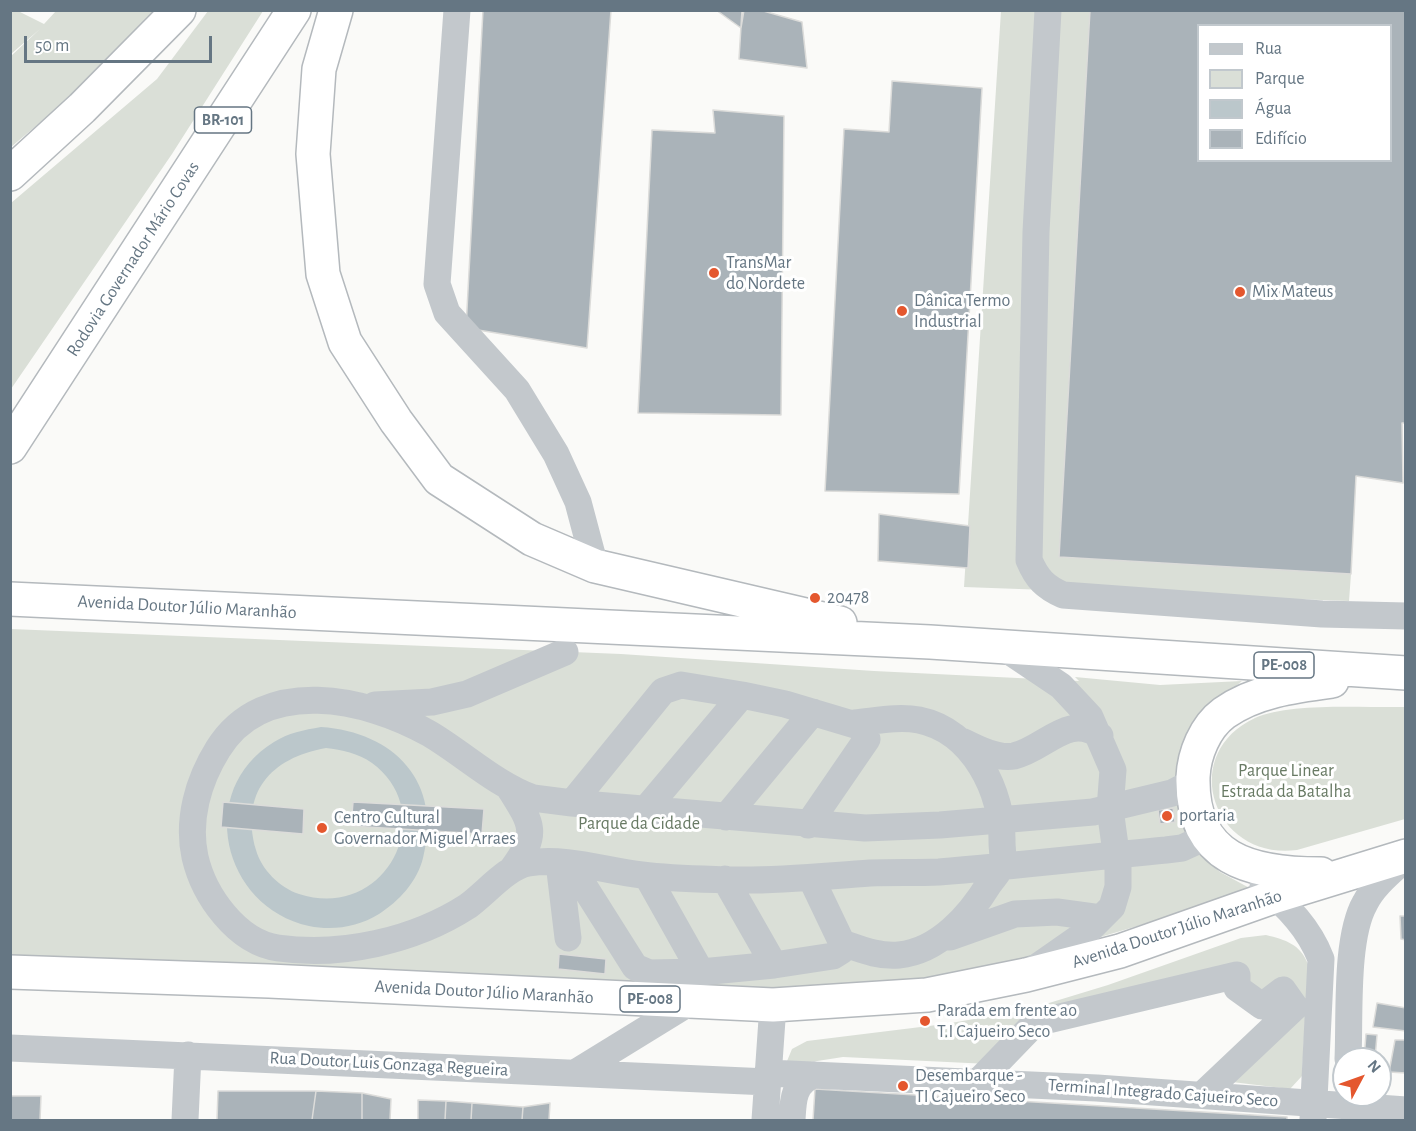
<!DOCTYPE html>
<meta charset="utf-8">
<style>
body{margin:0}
#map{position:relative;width:1416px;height:1131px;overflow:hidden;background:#fafaf8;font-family:"Alegreya Sans",sans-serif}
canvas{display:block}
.frame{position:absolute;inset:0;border:12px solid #657683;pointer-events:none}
.legend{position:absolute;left:1197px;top:24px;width:195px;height:138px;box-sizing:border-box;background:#fff;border:2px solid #c1c8cd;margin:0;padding:8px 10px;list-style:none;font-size:18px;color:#657683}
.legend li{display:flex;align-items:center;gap:12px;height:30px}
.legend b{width:30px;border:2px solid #c1c8cd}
.north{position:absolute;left:1332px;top:1047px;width:60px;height:60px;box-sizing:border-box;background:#fff;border:2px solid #c1c8cd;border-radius:50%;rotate:49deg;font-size:16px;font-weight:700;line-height:24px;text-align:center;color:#657683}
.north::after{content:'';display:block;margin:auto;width:21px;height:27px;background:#e4572e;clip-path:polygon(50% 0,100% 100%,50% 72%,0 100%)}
.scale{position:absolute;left:24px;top:36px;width:188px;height:27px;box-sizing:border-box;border:3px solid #657683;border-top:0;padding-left:8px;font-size:18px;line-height:21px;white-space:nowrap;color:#657683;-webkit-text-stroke:4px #fff;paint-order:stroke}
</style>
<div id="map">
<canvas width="1416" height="1131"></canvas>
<div class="frame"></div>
<ul class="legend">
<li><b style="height:8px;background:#c3c8cc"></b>Rua</li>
<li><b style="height:16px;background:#dadfd7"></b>Parque</li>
<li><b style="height:16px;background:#bbc7cb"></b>Água</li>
<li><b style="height:16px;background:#aab3b9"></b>Edifício</li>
</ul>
<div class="north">N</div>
<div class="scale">50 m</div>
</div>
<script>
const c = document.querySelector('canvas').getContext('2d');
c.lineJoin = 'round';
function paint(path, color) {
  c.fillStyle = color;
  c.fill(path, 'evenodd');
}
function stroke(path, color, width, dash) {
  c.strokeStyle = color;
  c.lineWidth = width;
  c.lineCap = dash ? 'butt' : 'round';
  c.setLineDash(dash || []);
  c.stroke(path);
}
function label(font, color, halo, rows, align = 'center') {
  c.font = font + ' "Alegreya Sans",sans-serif';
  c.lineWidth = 6;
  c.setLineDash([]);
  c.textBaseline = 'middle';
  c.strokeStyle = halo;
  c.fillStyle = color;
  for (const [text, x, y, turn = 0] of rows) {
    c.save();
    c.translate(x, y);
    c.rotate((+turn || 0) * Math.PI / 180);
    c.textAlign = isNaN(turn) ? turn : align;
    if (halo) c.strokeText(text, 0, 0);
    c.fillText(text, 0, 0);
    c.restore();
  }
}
const green = new Path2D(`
 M11,11H18L44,24L56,11H158L152,19L61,105L11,147V56L40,29L11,54Z
 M208,11H263L172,154L11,389V203L157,79Z
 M1001,11H1090L1059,557L1351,574L1349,601L964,587Z
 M11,629L621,654L874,671L1079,681L1075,677L1160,685L1242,681L1208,709L1185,811L1203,858L1220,872L1255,891L993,969L912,986L793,996L11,959Z
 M1405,707V819L1297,850C1213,861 1177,754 1255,718C1290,702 1365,708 1405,707Z
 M1266,935C1286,940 1300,944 1308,964L1302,1076L1290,1089L1232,1082L1304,1007L1264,1003L1242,986L1032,1017L989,1064L843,1057L785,1066L792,1049L807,1041L945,1024L1026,1010L1108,985L1241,938Z`);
const water = new Path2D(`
 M321,727C394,732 443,782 423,858C417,882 399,901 379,914C358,927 333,931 309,926C222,907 195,790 274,742C288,733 304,730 321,727ZM326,748C342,750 358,753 372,763C441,814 385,922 299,894C280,888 261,869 256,850C240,793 270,758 326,748Z`);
const building = new Path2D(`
 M483,10H611L587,348L466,328Z
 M716,10H744L741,28Z
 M742,10H760L802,22L807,68L739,59Z
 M1090,10H1406V423H1402L1403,483L1356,476L1351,574L1059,557ZM1198,26H1390V160H1198Z
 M892,81L982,88L959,494L825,491L844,129L889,132Z
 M713,110L784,116L781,415L638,413L652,130L715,133Z
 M879,514L970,526L968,568L878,561Z
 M223,802L304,809L303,834L221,827Z
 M353,802L484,809L482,834L351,826Z
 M1173,808L1175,822L1160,824L1158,810Z
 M1400,916H1406V940L1401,939Z
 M559,954L606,959L605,974L558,969Z
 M1377,1003L1406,1008V1031L1373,1027Z
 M1366,1034L1377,1035L1375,1059H1364Z
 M1395,1040H1406V1073L1389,1072Z
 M815,1089L1287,1117V1120H813Z
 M218,1091H316L312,1120H217Z
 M316,1091L362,1093V1120H312Z
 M362,1093L391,1099L390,1120H362Z
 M10,1096H41L40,1120H10Z
 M418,1100L446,1101L445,1120H418Z
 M446,1101L472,1103L471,1120H445Z
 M472,1103L523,1107L522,1120H471Z
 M550,1103L549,1120H522L523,1107Z`);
const minor = new Path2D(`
 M457,10L437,284L447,313L517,390L556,454L578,502L595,566
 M1048,10L1036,232L1029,560C1037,579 1045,587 1063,595L1322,614L1406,616
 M1003,647L1061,686L1090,717L1113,770L1110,809L1118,867V887L1112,907L1087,932L1034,969
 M375,705L432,702L467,694L565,652
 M964,742C978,749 998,759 1014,756C1045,749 1069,712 1100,736
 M1193,782L1172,793L1093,812L940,825L865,828L572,803L533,798C495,784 465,755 430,734C367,698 264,675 218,749C198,781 187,820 195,857C204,896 237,942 278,948C341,957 414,941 468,906C486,893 508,866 529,863C566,857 606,871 642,875C672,879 704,879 734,880C779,881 825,876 870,873C893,872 916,873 939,872C1014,866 1090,857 1166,850L1182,848L1206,837
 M510,789C532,824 539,833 513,868
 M572,803L663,691L681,685L742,695L785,704L862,727L867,739L808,825
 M646,809L742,695
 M726,817L813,712
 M559,863L568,938
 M570,864L635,967L649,973L701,972L647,876
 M1263,886C1288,907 1309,928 1321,959L1313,1119
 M950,937L1015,914L1057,912L1101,918
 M842,943C860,949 879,957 899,955C939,951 970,915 989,884C993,878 1000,871 1002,865C1004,859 1002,849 1002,842C1003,792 973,731 919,720C898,716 876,721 855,723
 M774,965L833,956L841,951L842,943L811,878
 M701,972L774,965L725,879
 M10,1048L768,1082
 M1348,1059C1350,1017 1345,938 1365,903C1374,885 1391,872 1406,858
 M575,1073L692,1001
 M768,1073L1097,1088L1406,1110
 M977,1083L1035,1023L1237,975V988L1262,1006L1283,990L1295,1007L1202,1095
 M185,1120L188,1055
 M765,1120L773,1005
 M792,1120C793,1101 793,1083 814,1075`);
const highway = new Path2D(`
 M336,10L319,69L313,154L323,274L345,342L396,421L439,479L532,539L595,566L840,623
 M10,174L82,108L179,10
 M10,447L294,10
 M10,599L930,642L1406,673
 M1321,874C1251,874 1191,860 1193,777C1194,754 1205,727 1224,713C1255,691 1294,686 1332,681
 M10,972L269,981L773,1005L927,995L1026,975L1120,951L1276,896L1406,856`);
const markers = [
 [714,273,6,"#e4572e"],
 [1240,292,6,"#e4572e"],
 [902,311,6,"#e4572e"],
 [815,598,6,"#e4572e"],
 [1167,816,6,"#e4572e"],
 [322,828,6,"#e4572e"],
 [925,1021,6,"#e4572e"],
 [903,1086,6,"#e4572e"]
];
const shields = [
 [223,120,57],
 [1284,665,60],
 [650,999,60]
];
const shieldNames = [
 ["BR-101",223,120],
 ["PE-008",1284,665],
 ["PE-008",650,999]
];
const streetNames = [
 ["Rodovia Governador Mário Covas",133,259,-57],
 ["Avenida Doutor Júlio Maranhão",187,607,3],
 ["Avenida Doutor Júlio Maranhão",1177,929,-18],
 ["Avenida Doutor Júlio Maranhão",484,992,3],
 ["Rua Doutor Luis Gonzaga Regueira",389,1064,3],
 ["Terminal Integrado Cajueiro Seco",1163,1093,4]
];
const poiNames = [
 ["TransMar",726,263],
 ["do Nordete",726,284],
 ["Mix Mateus",1252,292],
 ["Dânica Termo",914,301],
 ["Industrial",914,322],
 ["20478",827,598],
 ["portaria",1179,816],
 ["Centro Cultural",334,818],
 ["Governador Miguel Arraes",334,839],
 ["Parada em frente ao",937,1011],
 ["T.I Cajueiro Seco",937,1032],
 ["Desembarque -",915,1076],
 ["TI Cajueiro Seco",915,1097]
];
const parkNames = [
 ["Parque Linear",1286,771],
 ["Estrada da Batalha",1286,792],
 ["Parque da Cidade",639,824]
];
paint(green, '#dadfd7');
paint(water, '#bbc7cb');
paint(building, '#aab3b9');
stroke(building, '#dcdcda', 1.5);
stroke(highway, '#b4b9bd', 36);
stroke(minor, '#c3c8cc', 27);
stroke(highway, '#fff', 33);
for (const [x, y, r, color] of markers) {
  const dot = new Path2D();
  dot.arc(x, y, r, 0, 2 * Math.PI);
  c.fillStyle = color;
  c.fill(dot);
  stroke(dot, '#fff', 2);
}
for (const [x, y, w] of shields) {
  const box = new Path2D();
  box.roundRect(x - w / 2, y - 13, w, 26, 4.5);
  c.fillStyle = '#fff';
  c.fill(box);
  stroke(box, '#657683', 1.5);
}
label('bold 16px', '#657683', null, shieldNames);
label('18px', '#657683', '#fff', streetNames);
label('18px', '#657683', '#fff', poiNames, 'left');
label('18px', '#687a64', '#fff', parkNames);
</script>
